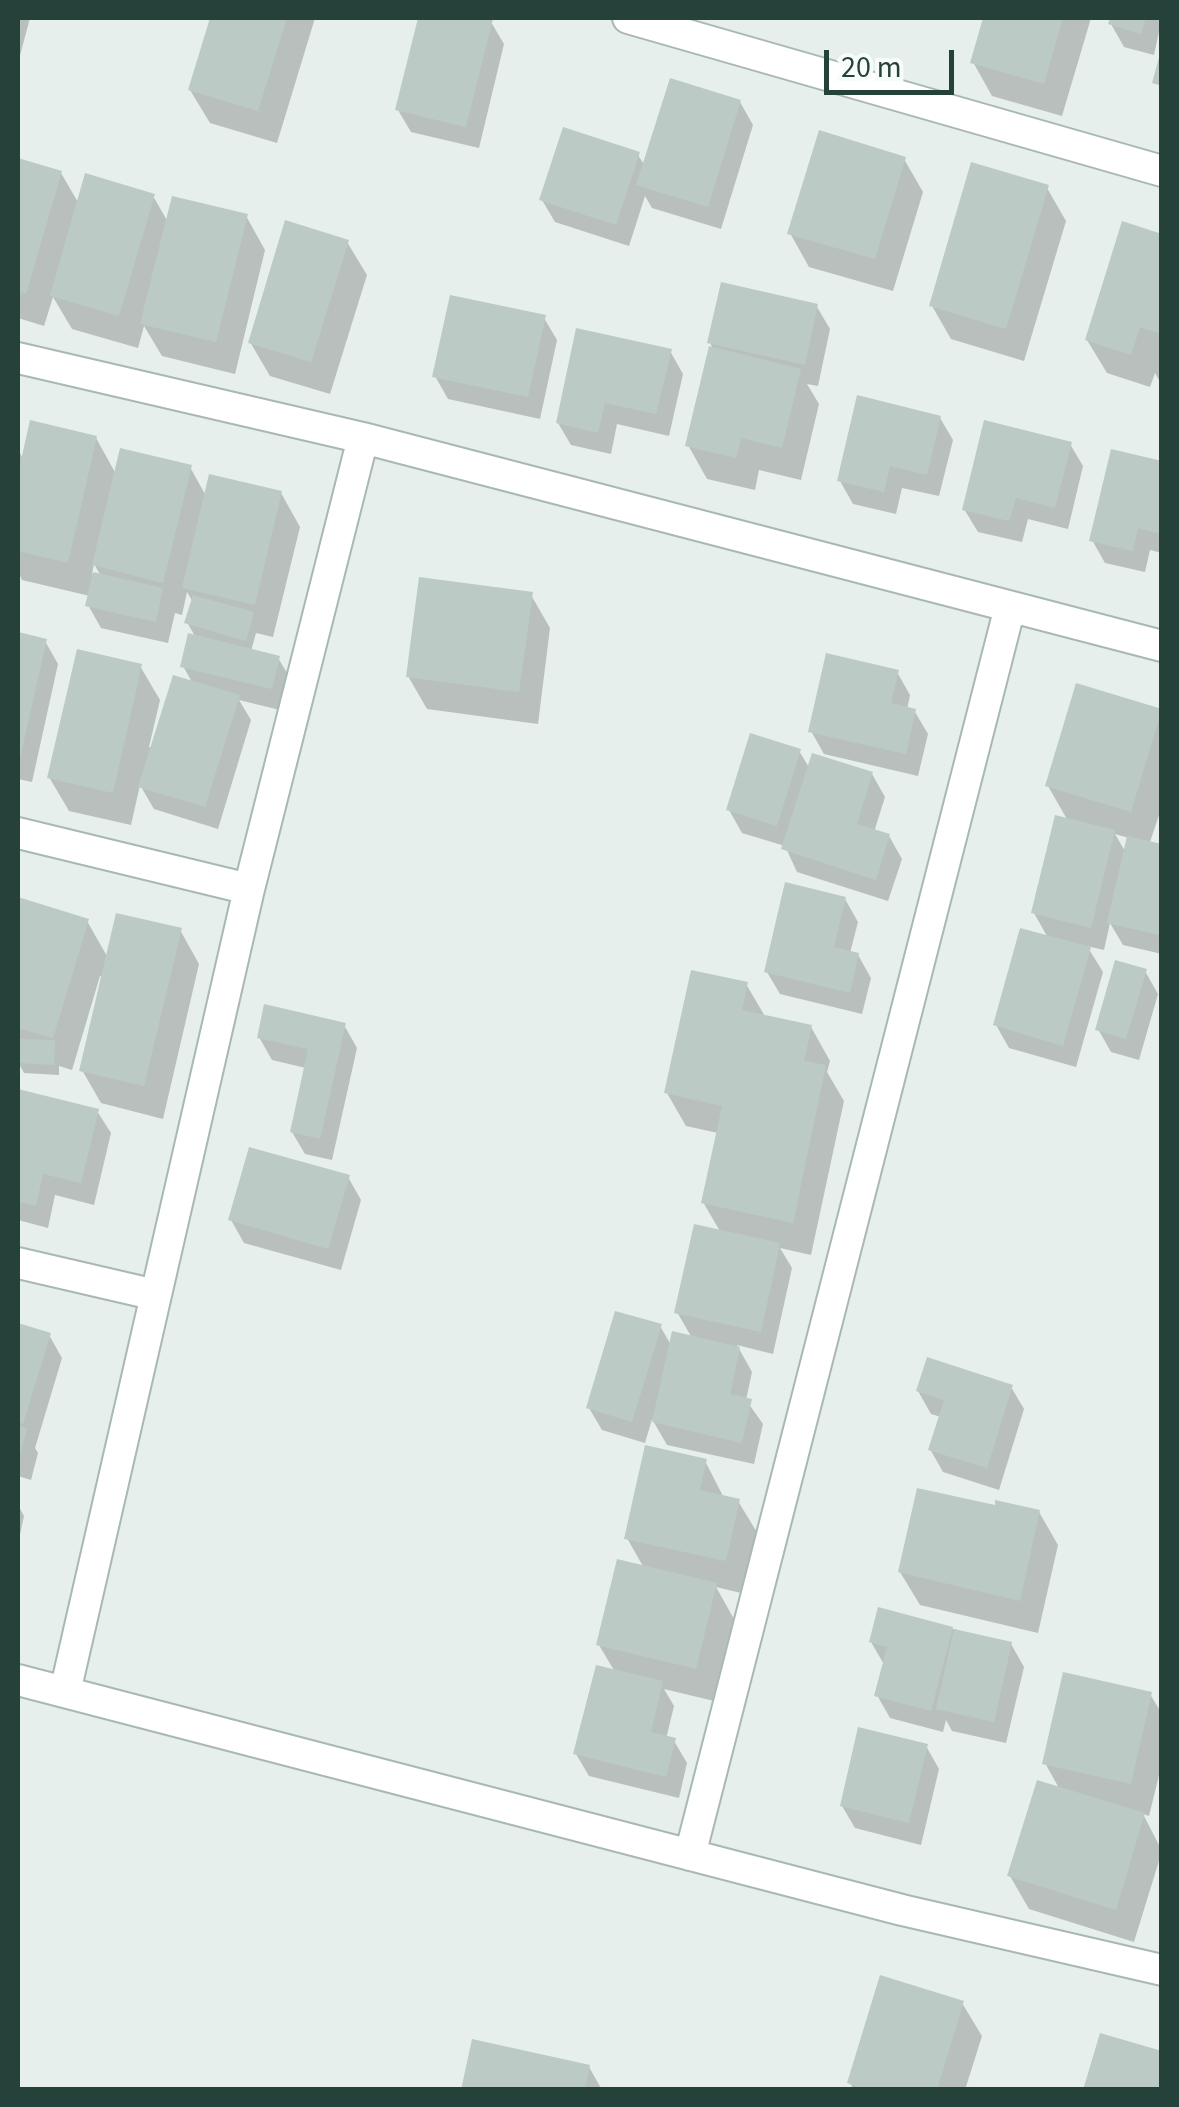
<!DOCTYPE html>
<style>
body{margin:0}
#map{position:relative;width:1179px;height:2107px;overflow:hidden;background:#e6efeb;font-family:"Source Sans 3",sans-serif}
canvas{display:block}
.frame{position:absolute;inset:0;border:20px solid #24423a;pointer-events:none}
.scale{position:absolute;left:824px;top:50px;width:130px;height:45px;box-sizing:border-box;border:5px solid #24423a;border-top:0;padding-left:12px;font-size:30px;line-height:35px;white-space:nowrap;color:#24423a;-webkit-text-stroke:8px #f7fbf9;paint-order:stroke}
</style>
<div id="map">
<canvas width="1179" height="2107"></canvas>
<div class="frame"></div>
<div class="scale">20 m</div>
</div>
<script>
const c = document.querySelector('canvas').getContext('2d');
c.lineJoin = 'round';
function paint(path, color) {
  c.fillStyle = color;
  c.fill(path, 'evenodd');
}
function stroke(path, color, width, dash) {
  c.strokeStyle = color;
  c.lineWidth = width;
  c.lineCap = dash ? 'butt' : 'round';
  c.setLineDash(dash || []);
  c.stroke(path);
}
const shadow = new Path2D(`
 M18,18H30L18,63Z
 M212,18H315L277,143L210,123L190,90Z
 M420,18L491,22L504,44L479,148L411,132L398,110Z
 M986,18H1091L1062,116L992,96L973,62Z
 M1113,18H1162L1154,55L1124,47L1111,24Z
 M740,102L753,125L721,229L652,208L645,196L629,246L555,222L542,200L638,155L645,166Z
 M904,159L923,192L893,291L809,267L790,233Z
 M18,160L61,173L79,204L153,196L168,222L246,216L265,250L235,374L162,356L144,326L138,348L72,329L53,297L44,326L18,318Z
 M1047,188L1066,221L1024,361L951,339L932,306Z
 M1162,236V385L1155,373L1150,387L1107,373L1087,340Z
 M347,242L367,275L330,394L270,376L250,342Z
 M817,307L830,329L818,386L807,384L819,404L801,480L759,470L755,490L707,479L688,445L714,350L710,343Z
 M544,318L557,340L540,419L448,399L435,376Z
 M670,351L683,374L669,436L617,424L611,454L571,445L558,423Z
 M940,418L953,440L939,496L902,488L896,514L853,504L840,481Z
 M96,438L116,474L190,467L206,496L281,493L300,527L273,637L256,633L251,651L278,658L292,681L284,711L239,700L251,720L218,829L154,809L140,785L131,825L69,811L49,777L140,666L160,700L149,747L153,748L193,684L183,666L196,638L187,622L193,602L187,592L182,615L175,613L168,643L101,628L88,605L90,596L22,580L18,572V449L23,459ZM94,564L101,576L92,574Z
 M1070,444L1083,466L1068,529L1028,519L1022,542L978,532L964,509Z
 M1162,463V553L1150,550L1145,572L1105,563L1092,540Z
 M531,595L550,628L538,724L427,709L408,676Z
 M18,635L45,641L58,664L32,782L18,779Z
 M897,672L910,695L907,710L915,712L928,734L918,776L824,754L811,731Z
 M1161,711L1162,806L1150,842L1162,847V954L1123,945L1110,923L1104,950L1087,946L1103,972L1076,1067L1009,1048L996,1025L1048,938L1034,913L1068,821L1048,786ZM1115,834L1129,838L1126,853Z
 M799,751L810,769L872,774L885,797L874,832L889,836L902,859L888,901L797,872L785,846L742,833L729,810Z
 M845,899L858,922L850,953L858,955L871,978L862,1014L780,994L767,972Z
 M18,900L87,921L108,958L180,930L199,964L163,1119L101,1103L82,1070L104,977L100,976L72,1070L59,1066V1075L24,1073L18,1062Z
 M1145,971L1158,994L1139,1060L1111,1052L1098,1029Z
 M746,984L766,1018L811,1027L830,1061L827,1072L844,1101L811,1255L780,1248L792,1268L773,1354L737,1345L752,1372L746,1400L763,1424L754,1464L667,1445L652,1419L645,1443L602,1430L589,1408L660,1326L671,1345L692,1338L677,1312L721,1233L703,1202L718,1133L686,1126L667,1093Z
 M344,1025L357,1048L332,1160L305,1154L292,1132L306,1068L272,1060L259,1037Z
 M18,1092L97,1111L111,1133L94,1205L55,1195L48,1228L18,1220Z
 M348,1177L361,1200L341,1270L244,1243L231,1220Z
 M18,1325L49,1335L62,1358L35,1448L38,1453L31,1480L18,1476Z
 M1011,1387L1024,1409L999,1490L943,1472L930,1449L941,1417L931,1414L918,1391Z
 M705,1461L724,1498L738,1501L758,1534L745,1594L716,1587L734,1619L714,1701L664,1689L674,1706L666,1739L674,1741L687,1763L679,1798L589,1776L576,1754L615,1672L599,1645L644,1568L627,1538Z
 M18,1505L24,1516L18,1544Z
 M997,1509L1039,1512L1058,1545L1038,1633L920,1605L900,1572Z
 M880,1610L1011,1644L1024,1667L1006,1743L952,1731L946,1720L943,1732L890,1718L877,1695L885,1666L871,1642Z
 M1150,1694L1162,1714V1763L1149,1816L1143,1814L1162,1851L1134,1942L1029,1909L1010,1876L1060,1790L1045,1763Z
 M926,1746L939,1769L921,1845L855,1828L842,1806Z
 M962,2003L982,2036L965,2090H854L850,2083Z
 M589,2067L602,2090H463Z`);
const building = new Path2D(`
 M210,18H287L258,111L188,90Z
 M418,18L493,19L466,127L395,110Z
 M983,18H1063L1044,84L970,63Z
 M1110,18H1146L1141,34L1108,24Z
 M1160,54H1162V86L1152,83Z
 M670,78L741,100L708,207L636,185Z
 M563,127L640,152L616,225L539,200Z
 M819,130L906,157L875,259L787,234Z
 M18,158L62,171L26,294L18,291Z
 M971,162L1049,185L1006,329L929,306Z
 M85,173L155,194L119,316L50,296Z
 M172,196L248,214L216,342L140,324Z
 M285,220L349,240L311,362L248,343Z
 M1122,221L1162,234V334L1140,327L1131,355L1085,340Z
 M721,282L818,304L805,365L707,343Z
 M450,295L546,315L528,397L432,377Z
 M576,328L672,349L656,414L605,403L598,433L556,423Z
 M709,346L801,369L782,448L741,438L736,458L685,446Z
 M857,395L941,416L927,475L890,466L884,492L837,481Z
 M30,420L97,436L68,563L18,551V474Z
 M984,420L1072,442L1055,508L1016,498L1009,521L962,510Z
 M120,448L192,465L163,583L92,565Z
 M1111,449L1162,461V534L1138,528L1133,551L1089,541Z
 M209,474L282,491L255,605L182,588Z
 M93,572L163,588L156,622L85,606Z
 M419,577L533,592L519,692L406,677Z
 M193,595L254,612L246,641L184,623Z
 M18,632L47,639L19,762L18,761Z
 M188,633L280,656L272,689L180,667Z
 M77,649L142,664L113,793L47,778Z
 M826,653L899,670L891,703L916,709L906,754L808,732Z
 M173,675L240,695L205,807L138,787Z
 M1076,683L1162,709L1131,812L1045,786Z
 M750,733L801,749L777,826L726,810Z
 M812,753L873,772L857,824L890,834L876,880L781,849Z
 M1055,815L1115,830L1091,928L1031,913Z
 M1127,836L1162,844L1159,935L1107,923Z
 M785,882L846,897L834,947L859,953L850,993L764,972Z
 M18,897L89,919L53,1038L18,1028Z
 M116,913L182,928L144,1086L79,1071Z
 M1020,928L1091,947L1063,1046L993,1025Z
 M1115,960L1147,969L1126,1039L1095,1030Z
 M691,970L748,982L742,1010L812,1025L804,1061L826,1065L793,1223L701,1203L722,1106L664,1093Z
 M264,1004L346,1023L320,1139L290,1132L308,1049L257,1038Z
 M18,1039L55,1040L54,1065L18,1063Z
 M18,1089L99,1109L81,1183L43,1174L36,1206L18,1202Z
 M249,1147L350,1175L328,1249L228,1220Z
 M694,1224L780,1243L761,1332L674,1313Z
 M615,1311L662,1324L632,1422L586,1408Z
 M18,1323L51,1333L23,1424L18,1422Z
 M672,1331L740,1347L730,1394L752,1399L742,1443L652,1422Z
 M927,1357L1013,1385L987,1468L928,1450L944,1400L916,1391Z
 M18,1426L27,1428L19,1458H18Z
 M645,1445L707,1459L700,1490L740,1499L726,1561L624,1539Z
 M917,1488L995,1505V1500L1040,1510L1020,1601L898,1572Z
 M617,1559L717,1583L696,1669L596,1645Z
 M878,1607L953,1627L931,1711L874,1696L887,1647L869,1642Z
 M954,1629L1012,1642L994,1722L936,1709Z
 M596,1665L663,1681L651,1732L676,1738L666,1777L573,1754Z
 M1063,1672L1152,1692L1131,1784L1042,1764Z
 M858,1727L928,1744L909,1823L840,1806Z
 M1037,1780L1145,1813L1116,1910L1007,1876Z
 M880,1975L964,2001L937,2090H867L847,2083Z
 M1100,2033L1162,2051V2090H1083Z
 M472,2039L590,2065L585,2090H461Z`);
const minor = new Path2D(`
 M628,18L1162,171
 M18,358L363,438L1162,646
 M18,833L249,889
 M18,1263L156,1295
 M18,1680L902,1910L1162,1970
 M65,1692L249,889L363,438
 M690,1855L1010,607`);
paint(shadow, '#0003');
paint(building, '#bbcac4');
stroke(minor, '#a8b8b2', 34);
stroke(minor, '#fff', 30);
</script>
